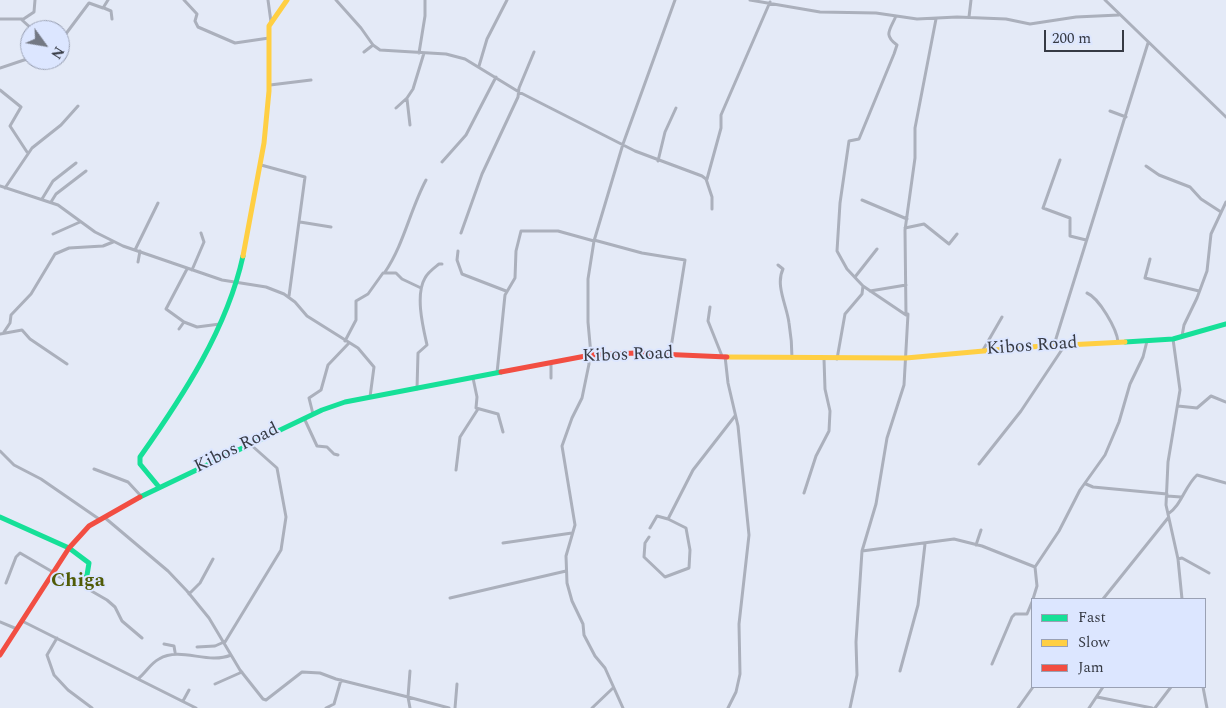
<!DOCTYPE html>
<style>
body{margin:0}
#map{position:relative;width:1226px;height:708px;overflow:hidden;background:#e4eaf7;font-family:Spectral,serif}
canvas{display:block}
.legend{position:absolute;left:1031px;top:598px;width:175px;height:90px;box-sizing:border-box;background:#dce6ff;border:1px solid #9aa1b4;margin:0;padding:6px 9px;list-style:none;font-size:15px;color:#363a44}
.legend li{display:flex;align-items:center;gap:10px;height:25px}
.legend b{width:25px;border:1px solid #9aa1b4}
.north{position:absolute;left:20px;top:20px;width:50px;height:50px;box-sizing:border-box;background:#dce6ff;border:1px solid #9aa1b4;border-radius:50%;rotate:122deg;font-size:14px;font-weight:700;line-height:20px;text-align:center;color:#363a44}
.north::after{content:'';display:block;margin:auto;width:18px;height:22px;background:#737883;clip-path:polygon(50% 0,100% 100%,50% 72%,0 100%)}
.scale{position:absolute;left:1044px;top:30px;width:80px;height:22px;box-sizing:border-box;border:2px solid #363a44;border-top:0;padding-left:6px;font-size:15px;line-height:18px;white-space:nowrap;color:#363a44;-webkit-text-stroke:4px #dce6ff;paint-order:stroke}
</style>
<div id="map">
<canvas width="1226" height="708"></canvas>
<ul class="legend">
<li><b style="height:6px;background:#16e098"></b>Fast</li>
<li><b style="height:6px;background:#ffcf43"></b>Slow</li>
<li><b style="height:6px;background:#f24e42"></b>Jam</li>
</ul>
<div class="north">N</div>
<div class="scale">200 m</div>
</div>
<script>
const c = document.querySelector('canvas').getContext('2d');
c.lineJoin = 'round';
function stroke(path, color, width, dash) {
  c.strokeStyle = color;
  c.lineWidth = width;
  c.lineCap = dash ? 'butt' : 'round';
  c.setLineDash(dash || []);
  c.stroke(path);
}
function label(font, color, halo, rows, align = 'center') {
  c.font = font + ' Spectral,serif';
  c.lineWidth = 4;
  c.setLineDash([]);
  c.textBaseline = 'middle';
  c.strokeStyle = halo;
  c.fillStyle = color;
  for (const [text, x, y, turn = 0] of rows) {
    c.save();
    c.translate(x, y);
    c.rotate((+turn || 0) * Math.PI / 180);
    c.textAlign = isNaN(turn) ? turn : align;
    if (halo) c.strokeText(text, 0, 0);
    c.fillText(text, 0, 0);
    c.restore();
  }
}
const street = new Path2D(`
 M184,0L197,14L195,21L198,27L235,43L269,38
 M268,0L271,22
 M336,0L361,28L373,45L380,50L446,54L465,59L519,92L635,151L702,176L706,179L712,197V209
 M750,0L820,12L876,13L917,19L957,17L1006,19L1030,24L1076,17L1119,15
 M1105,0L1226,117
 M104,8L111,11L112,19
 M896,16C890,30 883,35 897,45L894,54L859,139L849,141L840,203L837,251L847,269L863,286L906,315L905,230L915,158V128L936,19
 M969,17L971,0
 M0,19H22
 M33,30L22,20L34,12L35,0
 M60,35H65L89,3L103,8L108,0
 M364,52L373,45
 M419,53L425,16V0
 M479,66L487,39L507,0
 M0,68L30,58
 M270,85L311,80
 M0,90L21,107L10,126L27,152
 M407,99L410,125
 M396,108L407,98L413,89L424,53
 M1110,111L1126,117
 M1060,160L1043,208L1070,218V236L1086,240
 M658,161L665,132L676,108
 M442,162L466,135L496,77
 M261,165L305,177L289,296
 M1146,166L1159,175L1190,187L1201,199L1221,212
 M707,179L721,128V115L770,2
 M0,186L58,205L95,232L123,246L222,280L266,287L284,294L295,302L307,316L358,348L374,367L370,397
 M5,188L32,148L61,125L78,106
 M42,199L53,181L76,163
 M862,200L907,219
 M51,202L56,194L86,171
 M300,222L331,227
 M905,228L924,224L949,244L957,234
 M461,233L482,174L518,97L519,88L534,52
 M53,234L80,222
 M594,240L642,253L685,260L670,354
 M135,250L158,203
 M458,251L457,260L462,274L506,291
 M1150,259L1145,278L1199,291
 M138,262L140,251
 M778,265L783,269C775,285 787,306 789,323C791,335 792,346 792,358
 M192,270L204,242L201,233
 M385,272C404,244 410,210 426,180
 M855,277L877,249
 M870,291L906,285
 M1087,293C1099,298 1117,329 1118,342
 M710,307L708,321L722,356
 M184,322L166,309L187,269
 M179,329L184,322L197,327L220,324
 M4,332L10,323L11,315L31,294L55,254L69,248L103,246L113,242
 M0,334L22,330L30,339L67,364
 M1182,336L1184,325L1197,298L1207,271L1211,234L1226,202
 M1173,339L1180,390L1168,462L1166,505L1178,559L1182,599
 M345,341L356,320V301L368,294L383,273H396L402,279L421,288
 M1054,345L1148,43
 M983,350L1002,317
 M591,355L588,322V279L594,241L623,144L675,0
 M588,356L589,364L582,398L572,418L562,446L575,525L566,556L567,583L572,601L583,624L584,635L595,656L605,668L623,708
 M725,356L728,383L738,426L749,535L739,624L740,674L736,692L728,708
 M837,359L845,314L862,294L863,286
 M551,363V378
 M497,373L505,295L515,278L516,251L521,231H558L594,241
 M473,378L477,397L476,408L498,414L503,432
 M417,389L418,353L427,345C423,327 415,295 425,278C428,272 434,268 439,264H442
 M1178,406L1197,408L1211,396L1226,402
 M313,414L309,398L321,390L328,365L349,343
 M304,418L317,446L327,447L334,454L338,455
 M0,451L14,465L41,479L99,519
 M979,464L1021,411L1065,345
 M94,469L128,482L141,496
 M456,470L460,437L478,409
 M1086,484L1093,487L1167,494
 M804,493L816,456L829,431L830,411L825,389L824,359
 M1167,496L1181,497
 M1168,514C1181,506 1185,486 1197,475L1226,483
 M104,517L168,571L187,591L209,618L240,670L263,699L266,700L302,672L320,673L336,679L408,697L410,708
 M650,528L657,516L668,519L693,470L735,416
 M649,537L645,543L644,557L665,577L689,568L690,550L686,528L668,519
 M503,543L572,533
 M976,545L981,530
 M862,551L954,539L982,546L1035,567
 M1178,559L1182,558L1209,573
 M6,583L16,557L20,553L51,571L52,574L81,585L107,600L115,607L122,621L142,638
 M189,594L200,583L213,559
 M450,598L566,571
 M1033,599L1037,586L1035,567L1059,531L1080,490L1105,455L1119,422L1130,384L1143,357L1147,341
 M1103,599L1168,518
 M22,621L196,708
 M0,622L17,629
 M57,638L47,655L54,675L68,690L92,708
 M225,642L281,550L286,517L277,468L250,444
 M164,644L174,646L175,652
 M197,647L215,646L224,642
 M992,664L1012,617L1015,614H1027L1032,602
 M410,671L408,697L449,708
 M900,671L918,605L925,544
 M139,678C146,672 151,663 159,659C181,646 207,665 231,655
 M215,684L242,672
 M1203,687L1207,708
 M1097,697L1152,708
 M183,701L189,690
 M326,708L334,704L341,680
 M455,708L457,684
 M592,708L613,688
 M850,708L857,675L856,642L862,551L876,504L887,438L904,385L908,314
 M1018,708L1033,687
 M1089,708L1103,687
 M1155,708L1171,687`);
const fast = new Path2D(`
 M1125,342L1173,339L1226,324
 M159,487L140,464V457C183,396 227,329 243,256
 M140,497L322,410L345,402L501,372
 M0,517L69,548L89,563L87,575L81,585`);
const slow = new Path2D(`
 M243,256L264,143L269,91V26L287,0
 M727,357L906,358L1028,347L1125,342`);
const jam = new Path2D(`
 M501,372L591,355L636,353L727,357
 M0,655L69,548L89,526L140,497`);
const streetNames = [
 ["Kibos Road",1032,347,-4],
 ["Kibos Road",628,356,-2],
 ["Kibos Road",237,449,-26]
];
const quarterNames = [
 ["Chiga",78,582]
];
stroke(street, '#abb0bc', 3);
stroke(fast, '#16e098', 5);
stroke(slow, '#ffcf43', 5);
stroke(jam, '#f24e42', 5);
label('18px', '#363a44', '#dce6ff', streetNames);
label('bold 20px', '#505b07', '#dce6ff', quarterNames);
</script>
